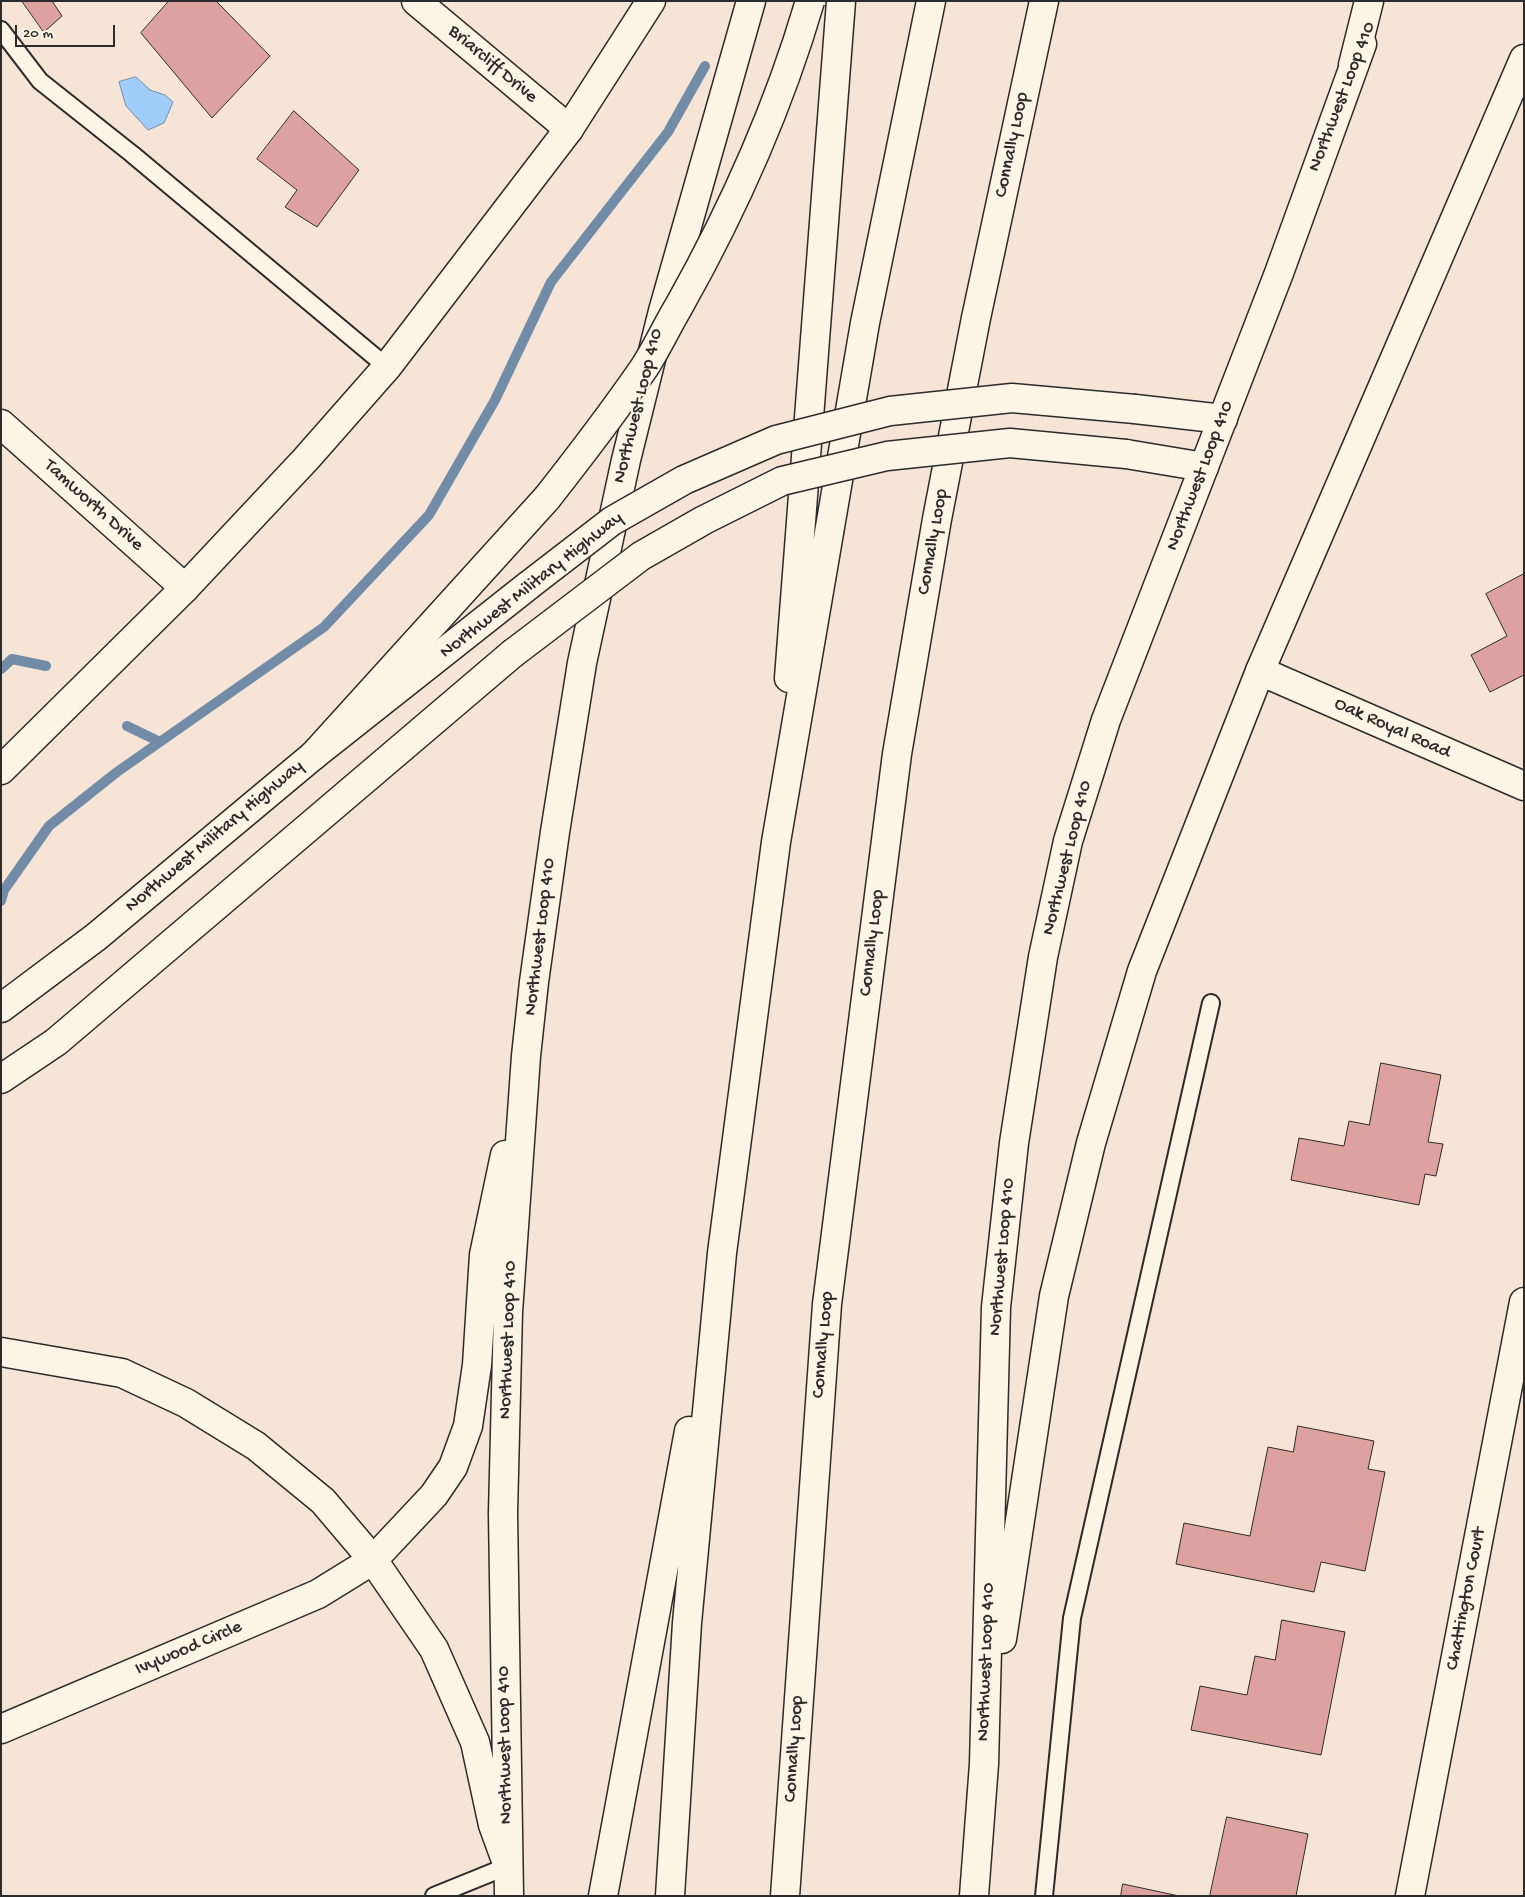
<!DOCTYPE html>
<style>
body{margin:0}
#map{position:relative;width:1525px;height:1897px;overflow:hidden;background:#f6e4d7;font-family:"Gochi Hand",sans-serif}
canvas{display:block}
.frame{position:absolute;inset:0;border:2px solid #2b2b2b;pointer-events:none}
.scale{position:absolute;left:15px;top:25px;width:100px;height:22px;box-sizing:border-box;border:2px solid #2b2b2b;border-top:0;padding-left:6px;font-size:15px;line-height:18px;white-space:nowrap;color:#2b2b2b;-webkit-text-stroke:4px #fcf5e5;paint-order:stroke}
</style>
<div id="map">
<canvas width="1525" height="1897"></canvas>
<div class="frame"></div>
<div class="scale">20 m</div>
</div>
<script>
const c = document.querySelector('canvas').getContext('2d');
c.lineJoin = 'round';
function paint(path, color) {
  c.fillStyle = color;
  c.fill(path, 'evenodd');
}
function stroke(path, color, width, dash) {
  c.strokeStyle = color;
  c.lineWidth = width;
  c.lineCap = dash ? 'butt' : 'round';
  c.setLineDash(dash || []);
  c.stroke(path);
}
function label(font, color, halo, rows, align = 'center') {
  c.font = font + ' "Gochi Hand",sans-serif';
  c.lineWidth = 4.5;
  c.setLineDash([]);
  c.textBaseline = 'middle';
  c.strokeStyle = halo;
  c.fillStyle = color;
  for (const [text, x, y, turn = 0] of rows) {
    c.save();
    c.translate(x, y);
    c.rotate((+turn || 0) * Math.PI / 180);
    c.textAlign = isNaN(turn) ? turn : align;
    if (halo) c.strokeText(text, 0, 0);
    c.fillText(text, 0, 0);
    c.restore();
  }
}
const water = new Path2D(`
 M136,77L150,90L165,95L173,102L164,123L148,130L126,106L119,82Z`);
const stream = new Path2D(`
 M1,669L12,659L46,666
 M127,726L160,742
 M1,901L4,890L49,826L117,772L324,627L429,515L495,400L551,282L668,132L705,66`);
const building = new Path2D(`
 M22,1H52L62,16L44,32Z
 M169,1H216L270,56L212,118L141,33Z
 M294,111L359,170L317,227L285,207L297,190L257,159Z
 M1524,574V675L1490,692L1471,655L1507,636L1486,594Z
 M1381,1063L1441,1075L1428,1142L1443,1144L1436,1176L1425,1174L1419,1205L1291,1180L1299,1138L1344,1146L1349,1121L1369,1125Z
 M1298,1426L1374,1441L1368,1469L1385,1472L1365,1571L1321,1562L1314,1592L1176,1564L1184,1523L1250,1536L1268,1447L1293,1452Z
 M1282,1620L1345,1632L1321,1755L1191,1730L1200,1686L1247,1695L1255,1656L1275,1660Z
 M1227,1817L1308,1834L1296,1896H1210Z
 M1123,1884L1179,1896H1121Z`);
const lane = new Path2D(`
 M1,30L40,81L132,154L387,367
 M434,1896L508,1866
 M1044,1896L1072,1618L1211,1003`);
const street = new Path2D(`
 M416,1L569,129
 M1,424L185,588
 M1260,671L1524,786
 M1,1729L318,1594L373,1560
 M1410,1896L1524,1302`);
const secondary = new Path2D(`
 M373,1560L434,1495L453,1467L468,1426L477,1365L484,1255L505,1155
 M1002,1639L1054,1296L1091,1143L1142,971L1260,671L1524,59
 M509,1896L503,1513L508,1312L526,1056L534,982L555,832L582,663L626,460L663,311L751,1
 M974,1896L984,1764L996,1307L1014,1143L1043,957L1068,841L1106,720L1279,273L1362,44`);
const primary = new Path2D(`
 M1135,409L1223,419
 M1126,454L1204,467
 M1,770L185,588L306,459L387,367L569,129L651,1
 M1,1008L96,937L314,755L529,585
 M1,1079L56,1042L512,654
 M1,1352L122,1373L186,1403L256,1446L323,1501L373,1560L434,1649L475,1742L493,1825L508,1866`);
const highway = new Path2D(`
 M1353,65L1369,1
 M789,678L841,1
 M314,755L547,498
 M603,1896L689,1431
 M670,1896L687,1623L722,1253L776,842L865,323L931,1
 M785,1896L827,1304L897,754L937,519L976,318L1044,1`);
const primaryBridge = new Path2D(`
 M529,585L612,521L684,480L776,440L890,411L1012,398L1135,409
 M512,654L641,556L704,520L782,481L887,456L1010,443L1126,454`);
const highwayBridge = new Path2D(`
 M547,498C580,456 613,413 644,368C657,348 667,326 679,306C733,210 779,107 810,1`);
const streetNames = [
 ["Briarcliff Drive",492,65,40],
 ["Northwest Loop 410",1343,97,-69],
 ["Connally Loop",1013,145,-78],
 ["Northwest Loop 410",639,406,-76],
 ["Northwest Loop 410",1201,476,-69],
 ["Tamworth Drive",93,506,42],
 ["Connally Loop",934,542,-80],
 ["Northwest Military Highway",532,586,-38],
 ["Oak Royal Road",1392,729,24],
 ["Northwest Military Highway",215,837,-40],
 ["Northwest Loop 410",1068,858,-76],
 ["Northwest Loop 410",541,937,-83],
 ["Connally Loop",873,943,-83],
 ["Northwest Loop 410",1003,1257,-85],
 ["Northwest Loop 410",509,1340,-88],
 ["Connally Loop",824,1345,-85],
 ["Chattington Court",1467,1599,-79],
 ["Ivywood Circle",189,1649,-23],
 ["Northwest Loop 410",987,1662,-88],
 ["Northwest Loop 410",506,1745,-91],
 ["Connally Loop",795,1749,-86]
];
paint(water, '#a1cdfb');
stroke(water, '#728ca8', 1);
stroke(stream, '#728ca8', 10);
paint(building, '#dda2a0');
stroke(building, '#2b2b2b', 1);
stroke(lane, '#2b2b2b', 20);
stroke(street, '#2b2b2b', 31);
stroke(secondary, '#2b2b2b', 31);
stroke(primary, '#2b2b2b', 31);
stroke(highway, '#2b2b2b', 31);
stroke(lane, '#fcf5e5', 16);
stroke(street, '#fcf5e5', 28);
stroke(secondary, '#fcf5e5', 28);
stroke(primary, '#fcf5e5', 28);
stroke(highway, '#fcf5e5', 28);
stroke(primaryBridge, '#2b2b2b', 31, []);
stroke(highwayBridge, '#2b2b2b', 31, []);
stroke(primaryBridge, '#fcf5e5', 28);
stroke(highwayBridge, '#fcf5e5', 28);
label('19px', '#2b2b2b', '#fcf5e5', streetNames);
</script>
